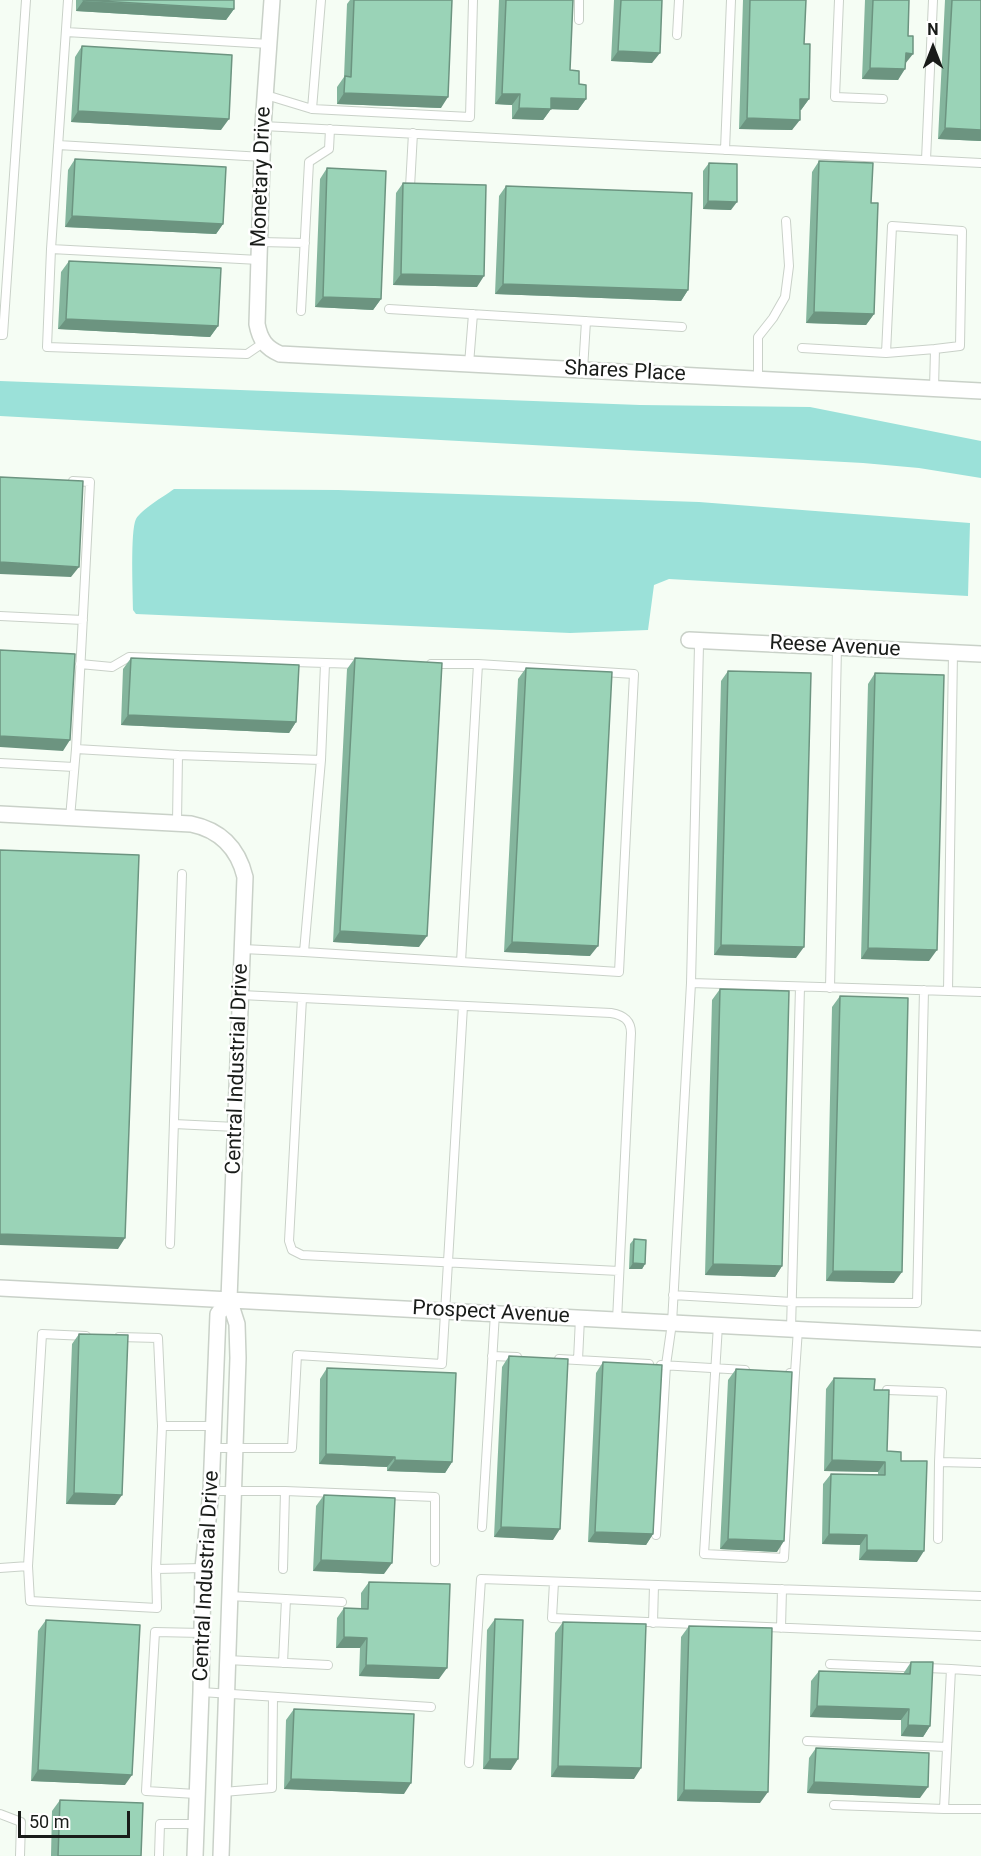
<!DOCTYPE html>
<style>
body{margin:0}
#map{position:relative;width:981px;height:1856px;overflow:hidden;background:#f5fdf4;font-family:Roboto,sans-serif}
canvas{display:block}
.north{position:absolute;left:903px;top:18px;width:60px;height:60px;-webkit-text-stroke:4px #fff;paint-order:stroke;rotate:0deg;font-size:16px;font-weight:700;line-height:24px;text-align:center;color:#191c19}
.north::after{content:'';display:block;margin:auto;width:21px;height:27px;background:#191c19;clip-path:polygon(50% 0,100% 100%,50% 72%,0 100%)}
.scale{position:absolute;left:18px;top:1811px;width:112px;height:27px;box-sizing:border-box;border:3px solid #191c19;border-top:0;padding-left:8px;font-size:18px;line-height:21px;white-space:nowrap;color:#191c19;-webkit-text-stroke:4px #fff;paint-order:stroke}
</style>
<div id="map">
<canvas width="981" height="1856"></canvas>
<div class="north">N</div>
<div class="scale">50 m</div>
</div>
<script>
const c = document.querySelector('canvas').getContext('2d');
c.lineJoin = 'round';
function paint(path, color) {
  c.fillStyle = color;
  c.fill(path, 'evenodd');
}
function stroke(path, color, width, dash) {
  c.strokeStyle = color;
  c.lineWidth = width;
  c.lineCap = dash ? 'butt' : 'round';
  c.setLineDash(dash || []);
  c.stroke(path);
}
function label(font, color, halo, rows, align = 'center') {
  c.font = font + ' Roboto,sans-serif';
  c.lineWidth = 5;
  c.setLineDash([]);
  c.textBaseline = 'middle';
  c.strokeStyle = halo;
  c.fillStyle = color;
  for (const [text, x, y, turn = 0] of rows) {
    c.save();
    c.translate(x, y);
    c.rotate((+turn || 0) * Math.PI / 180);
    c.textAlign = isNaN(turn) ? turn : align;
    if (halo) c.strokeText(text, 0, 0);
    c.fillText(text, 0, 0);
    c.restore();
  }
}
const water = new Path2D(`
 M0,381L640,405L810,407L981,441V478L919,468L863,463L0,416Z
 M174,489L338,490L699,502L970,523L968,596L669,579L654,585L648,630L570,633L136,614L133,610C133,594 130,531 136,519C142,509 163,497 174,489Z`);
const lane = new Path2D(`
 M68,0L51,249L47,347L247,354L263,343
 M839,0L835,97L883,99
 M579,20V0
 M66,32L269,44
 M677,35L679,0
 M266,95L312,109L470,117L473,0
 M312,109L321,0
 M263,126L981,163
 M58,145L263,157
 M725,150L731,0
 M926,160L933,0
 M410,187L413,133
 M260,242L305,243
 M51,249L259,260
 M389,309L682,327
 M301,311L309,162L329,149L330,129
 M0,335H3L26,0
 M802,348L886,353L892,226L962,231L960,346L935,349L934,389
 M886,353L935,349
 M469,364L473,314
 M583,370L586,321
 M758,380V337L773,318L785,297L789,266L786,221
 M0,616L83,620
 M80,664L112,667L129,657L359,664
 M76,749L178,755L177,823
 M178,755L321,760L325,664
 M0,763L74,767
 M70,818L76,749L90,482L73,481
 M243,949L304,952L321,760
 M304,952L619,972L634,674L478,664H431
 M461,962L478,664
 M691,983L699,645L703,642
 M830,988L837,647
 M948,991L953,652
 M241,995L611,1013C623,1015 631,1020 631,1033L617,1320
 M302,998L289,1241L292,1250L302,1255L619,1271
 M174,1124L236,1127
 M170,1244L182,874
 M673,1295L792,1302L917,1303L924,990
 M718,1325L704,1554L784,1558L795,1373
 M791,1329L800,987
 M119,1337L158,1338L162,1426H214
 M492,1356L517,1357
 M559,1359L649,1364
 M578,1360L580,1318
 M661,1365L745,1370
 M790,1373H795L798,1329
 M887,1390L942,1392L939,1462L981,1463
 M212,1448H292L297,1355L442,1364L463,1006
 M211,1491H285L435,1497V1562
 M482,1527L495,1313
 M656,1535L666,1365L672,1323L691,983L981,992
 M938,1539L939,1462
 M28,1566L30,1601L157,1608L156,1569L162,1426
 M0,1568L28,1566L42,1334L86,1336
 M156,1569L203,1568
 M283,1569L285,1491
 M554,1582L552,1618L981,1636
 M229,1596L342,1602
 M653,1623L654,1585
 M781,1628L782,1589
 M227,1660L328,1665
 M283,1663L286,1599
 M830,1664L951,1669
 M981,1671L951,1669L944,1809H981
 M201,1692L431,1707
 M807,1741L947,1747
 M469,1763L481,1579L981,1596
 M223,1792L272,1788L273,1697
 M196,1794L146,1791L155,1632L202,1633
 M834,1805L944,1809
 M0,1814L21,1822L20,1856
 M159,1856L160,1824H195`);
const street = new Path2D(`
 M272,0L263,126L257,324C260,340 266,348 280,354L981,391
 M689,640L981,654
 M0,814L191,824C220,830 238,848 245,877L229,1299L237,1324L238,1358L221,1856
 M0,1288L981,1339
 M195,1856L201,1692L203,1568L211,1491L218,1314L229,1299`);
const wall = new Path2D(`
 M76,0H234V9L226,20L76,11Z
 M350,0H452L441,108L337,104V87L344,77L347,4Z
 M499,0H573L570,70L586,99L578,110L551,109L543,120L512,119V105L495,104Z
 M614,0H662L652,63L611,61Z
 M743,0H806L804,44L809,99L801,110H800L792,130L739,129Z
 M865,0H909L905,64L898,80L862,79Z
 M945,0H981V141L938,139Z
 M82,46L221,130L71,122L75,57Z
 M75,159L223,224L216,234L65,227L68,170Z
 M819,161L871,203L874,314L866,325L806,323L812,172Z
 M709,163L731,210L703,209V171Z
 M327,168L381,299L373,310L315,307L320,179Z
 M403,183L477,287L393,285L396,193Z
 M506,186L688,290L681,301L495,294L499,196Z
 M69,261L218,326L210,337L58,329L61,272Z
 M131,658L296,722L289,733L121,725L123,669Z
 M355,658L419,947L333,942L347,669Z
 M526,668L590,956L504,952L518,679Z
 M728,671L796,958L714,955L721,681Z
 M875,673L929,961L861,959L868,684Z
 M720,989L782,1266L775,1277L705,1275L712,1000Z
 M840,996L894,1283L826,1281L832,1007Z
 M634,1239L645,1264L642,1269H629L630,1244Z
 M79,1334L115,1505L66,1504L72,1344Z
 M509,1356L553,1540L494,1537L502,1367Z
 M603,1362L653,1534L646,1545L588,1542L596,1373Z
 M327,1368L452,1462L445,1473L387,1471V1467L319,1464L320,1379Z
 M736,1369L777,1552L720,1549L728,1380Z
 M834,1378L874,1390L887,1451L901,1461L917,1562L859,1560L860,1545L822,1544L823,1484L831,1474L878,1475V1472L824,1471L826,1389Z
 M324,1495L384,1574L313,1571L316,1506Z
 M369,1582L439,1679L359,1676L360,1648H336L337,1618L344,1608H361V1593Z
 M495,1619L511,1770L483,1769L487,1630Z
 M46,1620L125,1785L31,1781L38,1631Z
 M563,1622L634,1779L551,1777L555,1633Z
 M689,1626L760,1803L677,1801L681,1637Z
 M911,1662L930,1726L923,1737L901,1736V1720L810,1717L811,1681L819,1671L903,1674Z
 M294,1709L404,1794L284,1789L286,1720Z
 M816,1748L920,1798L807,1793L809,1758Z
 M60,1800L141,1856H51L52,1811Z`);
const shadedWall = new Path2D(`
 M83,1L234,9L226,20L76,11Z
 M618,51L660,53L652,63L611,61Z
 M906,53L913,54L905,64Z
 M870,68L905,69L898,80L862,79Z
 M344,93L448,97L441,108L337,104Z
 M502,94H520L512,105L495,104Z
 M551,98L586,99L578,110L544,109Z
 M800,99H809L801,110L793,109Z
 M519,108L551,109L543,120L512,119Z
 M78,111L229,119L221,130L71,122Z
 M747,118L800,120L792,130L739,129Z
 M945,128L981,130V141L938,139Z
 M708,201L737,202L731,210L703,209Z
 M72,216L223,224L216,234L65,227Z
 M401,274L484,276L477,287L393,285Z
 M503,284L688,290L681,301L495,294Z
 M323,297L381,299L373,310L315,307Z
 M814,312L874,314L866,325L806,323Z
 M66,319L218,326L210,337L58,329Z
 M0,562L79,567L71,577L0,574Z
 M128,715L296,722L289,733L121,725Z
 M0,736L70,740L63,751L0,747Z
 M340,931L427,936L419,947L333,942Z
 M512,942L598,946L590,956L504,952Z
 M721,945L804,947L796,958L714,955Z
 M868,948L937,950L929,961L861,959Z
 M0,1234L125,1238L118,1249L0,1245Z
 M633,1263L645,1264L642,1269H629Z
 M713,1264L782,1266L775,1277L705,1275Z
 M833,1271L902,1272L894,1283L826,1281Z
 M326,1454L395,1457L387,1467L319,1464Z
 M395,1460L452,1462L445,1473L387,1471Z
 M832,1460L885,1462L878,1472L824,1471Z
 M74,1493L122,1495L115,1505L66,1504Z
 M501,1527L560,1529L553,1540L494,1537Z
 M595,1532L653,1534L646,1545L588,1542Z
 M829,1534L867,1535L860,1545L822,1544Z
 M728,1539L784,1541L777,1552L720,1549Z
 M867,1550L924,1551L917,1562L859,1560Z
 M321,1560L392,1563L384,1574L313,1571Z
 M344,1637L367,1638L360,1648H336Z
 M366,1665L447,1668L439,1679L359,1676Z
 M817,1706L909,1709L901,1720L810,1717Z
 M908,1725L930,1726L923,1737L901,1736Z
 M490,1759H518L511,1770L483,1769Z
 M558,1766L641,1768L634,1779L551,1777Z
 M38,1770L132,1775L125,1785L31,1781Z
 M291,1779L411,1783L404,1794L284,1789Z
 M814,1782L928,1787L920,1798L807,1793Z
 M684,1790L768,1792L760,1803L677,1801Z`);
const building = new Path2D(`
 M83,0H234V9Z
 M354,0H452L448,97L344,93L345,76L351,77Z
 M506,0H573L570,70L579,71V84L586,85V99L551,98V109L519,108L520,94H502Z
 M621,0H662L660,53L618,51Z
 M750,0H806L804,44H810L809,99H800V120L747,118Z
 M873,0H909L908,36H913V54L906,53L905,69L870,68Z
 M952,0H981V130L945,128Z
 M82,46L232,55L229,119L78,111Z
 M75,159L226,167L223,224L72,216Z
 M819,161L873,163L871,203H878L874,314L814,312Z
 M709,163L737,164V202L708,201Z
 M327,168L386,171L381,299L323,297Z
 M403,183L486,185L484,276L401,274Z
 M506,186L692,193L688,290L503,284Z
 M69,261L221,268L218,326L66,319Z
 M0,477L83,481L79,567L0,562Z
 M0,650L75,654L70,740L0,736Z
 M131,658L299,665L296,722L128,715Z
 M355,658L442,663L427,936L340,931Z
 M526,668L612,672L598,946L512,942Z
 M728,671L811,673L804,947L721,945Z
 M875,673L944,675L937,950L868,948Z
 M0,850L139,855L125,1238L0,1234Z
 M720,989L789,991L782,1266L713,1264Z
 M840,996L908,998L902,1272L833,1271Z
 M634,1239L646,1240L645,1264L633,1263Z
 M79,1334L128,1335L122,1495L74,1493Z
 M509,1356L568,1359L560,1529L501,1527Z
 M603,1362L662,1365L653,1534L595,1532Z
 M327,1368L456,1373L452,1462L395,1460V1457L326,1454Z
 M736,1369L792,1372L784,1541L728,1539Z
 M834,1378L875,1379L874,1390H889L887,1451L901,1452V1461H927L924,1551L867,1550V1535L829,1534L831,1474L885,1475V1462L832,1460Z
 M324,1495L395,1498L392,1563L321,1560Z
 M369,1582L450,1584L447,1668L366,1665L367,1638L344,1637V1608L368,1609Z
 M495,1619L523,1620L518,1759H490Z
 M46,1620L140,1625L132,1775L38,1770Z
 M563,1622L646,1624L641,1768L558,1766Z
 M689,1626L772,1628L768,1792L684,1790Z
 M911,1662H933L930,1726L908,1725L909,1709L817,1706L819,1671L910,1674Z
 M294,1709L414,1714L411,1783L291,1779Z
 M816,1748L929,1753L928,1787L814,1782Z
 M60,1800L143,1803L141,1856H58Z`);
const streetNames = [
 ["Monetary Drive",262,177,-88],
 ["Shares Place",625,372,3],
 ["Reese Avenue",835,647,3],
 ["Central Industrial Drive",238,1069,-88],
 ["Prospect Avenue",491,1313,3],
 ["Central Industrial Drive",207,1576,-87]
];
paint(water, '#9be1d9');
stroke(lane, '#c9d1c8', 10);
stroke(street, '#c9d1c8', 18);
stroke(lane, '#fff', 8);
stroke(street, '#fff', 15);
paint(wall, '#84b59d');
paint(shadedWall, '#6c9480');
paint(building, '#9ad3b7');
stroke(building, '#6c9480', 1.5);
label('21px', '#191c19', '#fff', streetNames);
</script>
